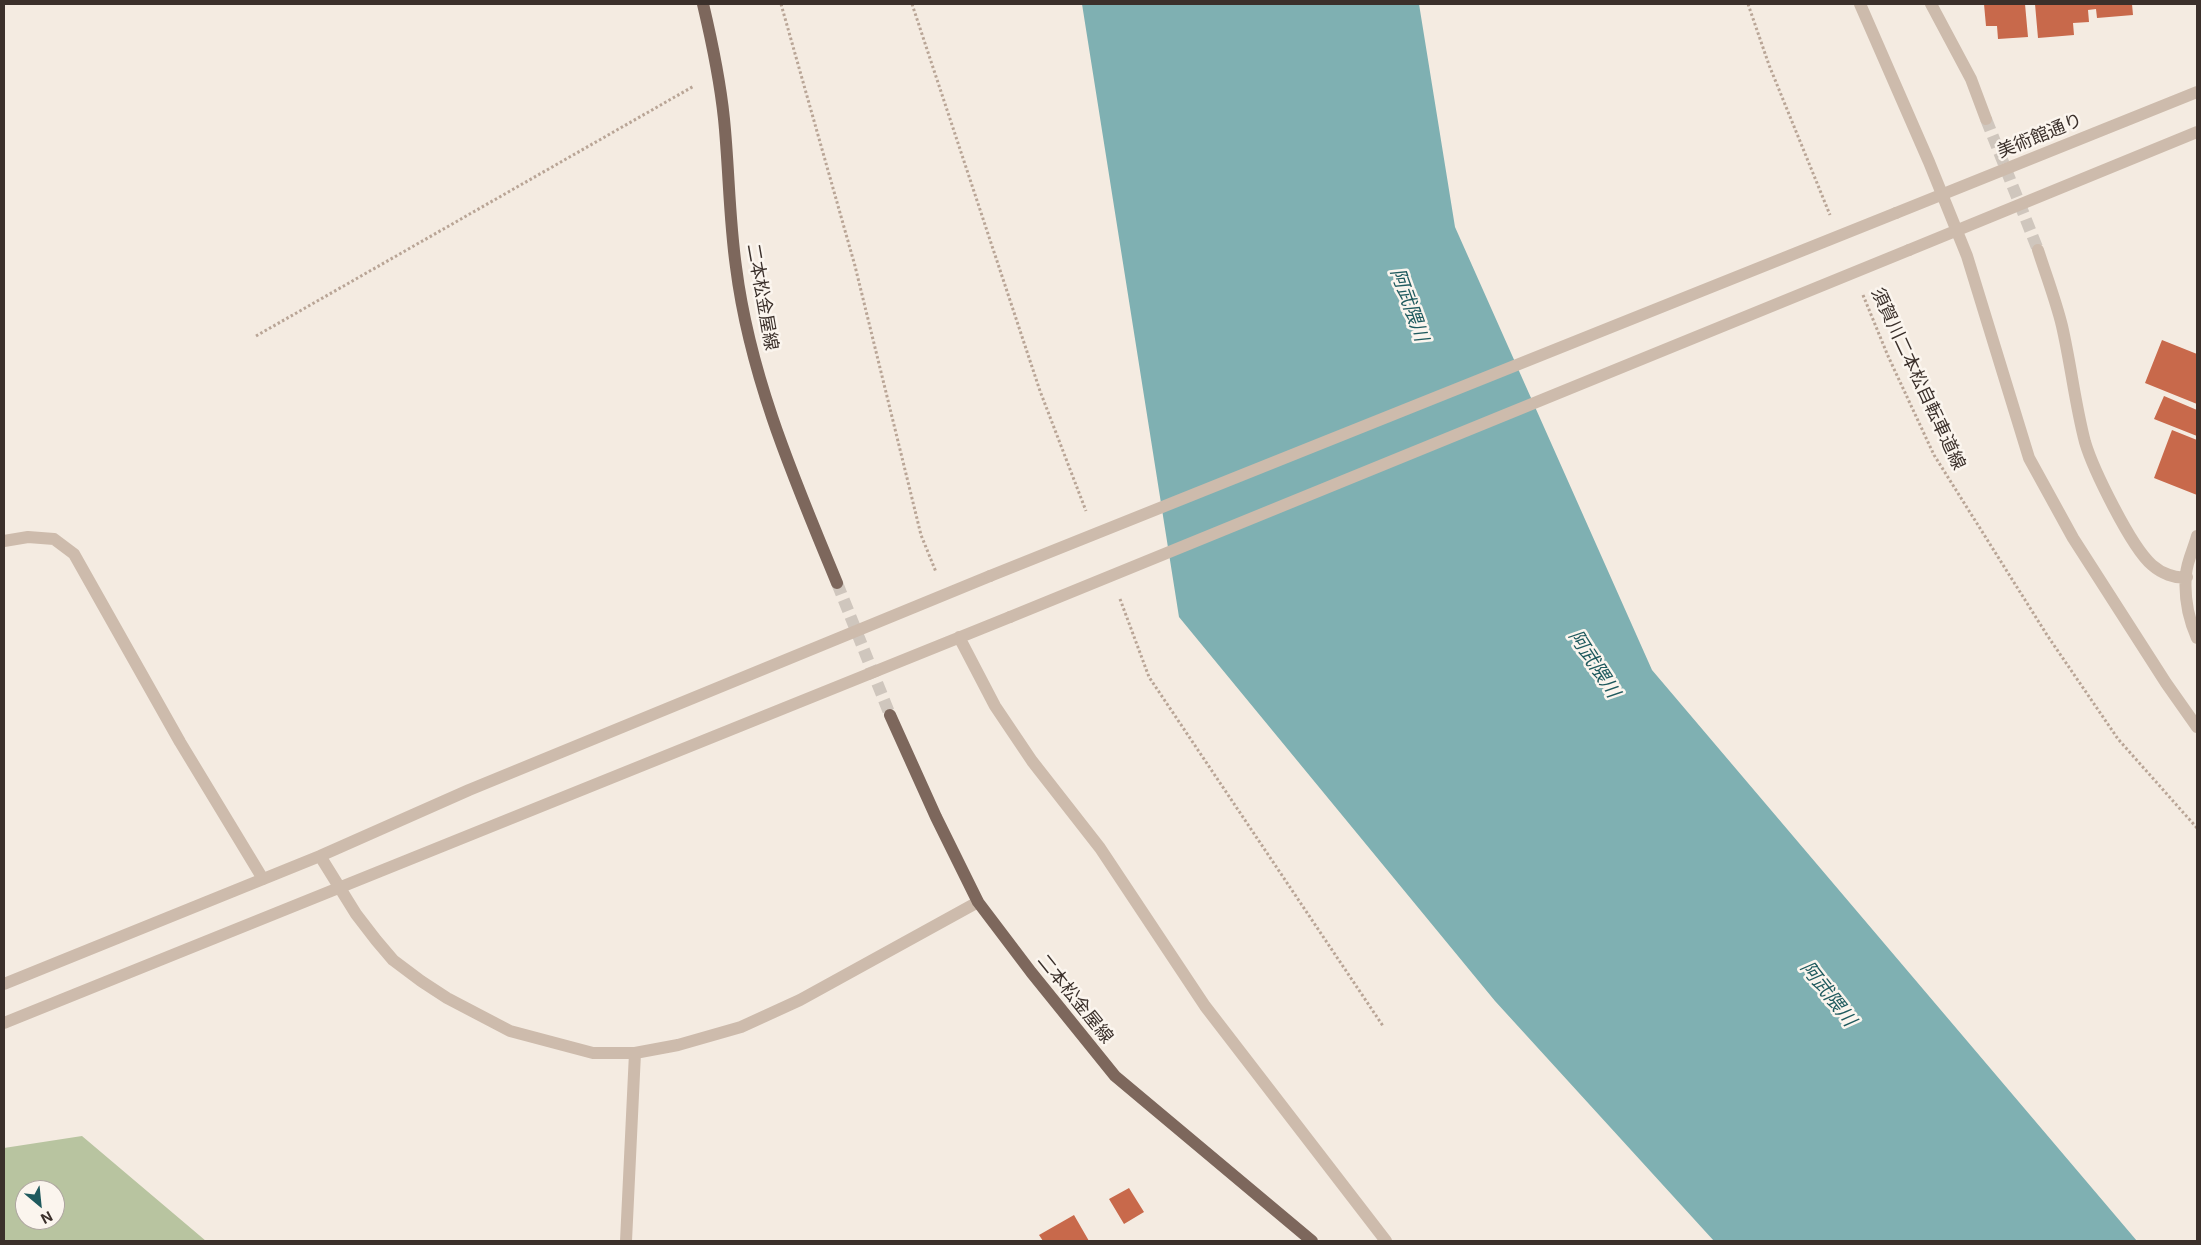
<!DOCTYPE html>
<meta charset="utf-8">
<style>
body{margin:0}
#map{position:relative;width:2201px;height:1245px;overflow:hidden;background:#f4ebe1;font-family:Inter,sans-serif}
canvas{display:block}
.frame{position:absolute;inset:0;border:5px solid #3b302b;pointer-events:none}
.north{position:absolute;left:15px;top:1180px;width:50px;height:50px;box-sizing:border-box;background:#fbf5ee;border:1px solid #aea6a0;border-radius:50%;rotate:152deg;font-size:14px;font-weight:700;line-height:20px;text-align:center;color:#3b302b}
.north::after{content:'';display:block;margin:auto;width:18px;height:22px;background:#1f5a5e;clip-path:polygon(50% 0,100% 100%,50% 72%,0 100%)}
</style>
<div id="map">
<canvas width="2201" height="1245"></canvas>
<div class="frame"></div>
<div class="north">N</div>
</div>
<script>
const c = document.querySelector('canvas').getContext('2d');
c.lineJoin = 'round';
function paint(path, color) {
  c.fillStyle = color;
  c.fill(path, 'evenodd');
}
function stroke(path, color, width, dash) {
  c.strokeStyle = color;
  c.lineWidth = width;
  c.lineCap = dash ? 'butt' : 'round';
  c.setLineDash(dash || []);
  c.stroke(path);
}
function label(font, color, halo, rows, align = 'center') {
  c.font = font + ' Inter,"Noto Sans JP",sans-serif';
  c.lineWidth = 5;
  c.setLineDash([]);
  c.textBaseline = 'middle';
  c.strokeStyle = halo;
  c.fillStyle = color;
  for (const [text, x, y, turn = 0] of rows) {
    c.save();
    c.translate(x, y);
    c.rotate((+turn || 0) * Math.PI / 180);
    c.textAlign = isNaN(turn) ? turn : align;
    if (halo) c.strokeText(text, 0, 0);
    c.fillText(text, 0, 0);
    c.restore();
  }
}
const green = new Path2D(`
 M82,1136L206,1241H4V1148ZM25,1190H55V1220H25Z`);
const water = new Path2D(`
 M1082,4H1419L1455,227L1652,670L2137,1241H1714L1495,1001L1179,617Z`);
const building = new Path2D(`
 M1984,4H2025L2028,37L1998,39L1997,26H1986Z
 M2035,4H2132L2133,15L2097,18L2096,9L2088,10L2089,22L2073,23L2074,35L2038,38Z
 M2162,340L2197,354V404L2145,383Z
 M2164,396L2197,410V436L2154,419Z
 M2172,430L2197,440V495L2154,478Z
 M1129,1188L1144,1212L1124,1224L1109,1199Z
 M1074,1215L1089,1241H1043L1039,1235Z`);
const minorTunnel = new Path2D(`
 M1986,119L2038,250`);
const majorTunnel = new Path2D(`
 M837,583L890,715`);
const path = new Path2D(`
 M781,4L855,266L921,535L936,572
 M912,4L1040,391L1086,511
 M1748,4L1769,65L1830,215
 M1863,295L1888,356L1934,455L2047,635L2118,739L2197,828
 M256,336L694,86
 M1120,599L1149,677L1383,1026`);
const minor = new Path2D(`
 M1860,4L1929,162L1967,256L2029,458L2073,538L2166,683L2197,727
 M1931,4L1971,79L1986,119
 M1896,213L2197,92
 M1909,250L2197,132
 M2038,250C2046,275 2056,301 2062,326C2071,365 2075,404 2085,442C2093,469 2131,547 2152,565C2161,573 2175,579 2187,577
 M2197,536C2194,548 2187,561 2186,574C2184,596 2188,618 2197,638
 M4,541L28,537L54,539L74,554L180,742L263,879
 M959,637L995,706L1032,761L1100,848L1205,1006L1386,1241
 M320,856L356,914L376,940L393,960L421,981L447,998L510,1031L593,1053H635L678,1045L741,1027L800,1000L978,902
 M4,984L320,856L469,790L990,576
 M4,1023L1010,617
 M626,1241L635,1053`);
const major = new Path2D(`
 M703,4C712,42 720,80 724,119C729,168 729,218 736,267C750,378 795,481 837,583
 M890,715L936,817L978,902L1031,972L1115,1076L1312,1241`);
const minorBridge = new Path2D(`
 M990,576L1896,213
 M1010,617L1909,250`);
const streetNames = [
 ["美術館通り",2040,136,-22],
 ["二本松金屋線",762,297,80],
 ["須賀川二本松自転車道線",1918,379,65],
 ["二本松金屋線",1075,999,51]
];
const waterNames = [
 ["阿武隈川",1409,305,70],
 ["阿武隈川",1594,664,57],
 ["阿武隈川",1828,994,52]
];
paint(green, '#b8c4a0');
paint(water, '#7fb0b2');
paint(building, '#c8694b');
stroke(minorTunnel, '#cfc6bd', 12, [12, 6]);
stroke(majorTunnel, '#cfc6bd', 12, [12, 6]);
stroke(path, '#b9a596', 3, [2.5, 2.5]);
stroke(minor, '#cdbbac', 12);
stroke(major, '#7d675c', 12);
stroke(minorBridge, '#cdbbac', 12);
label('18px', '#3b302b', '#fbf5ee', streetNames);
label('italic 19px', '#1f5a5e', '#fbf5ee', waterNames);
</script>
